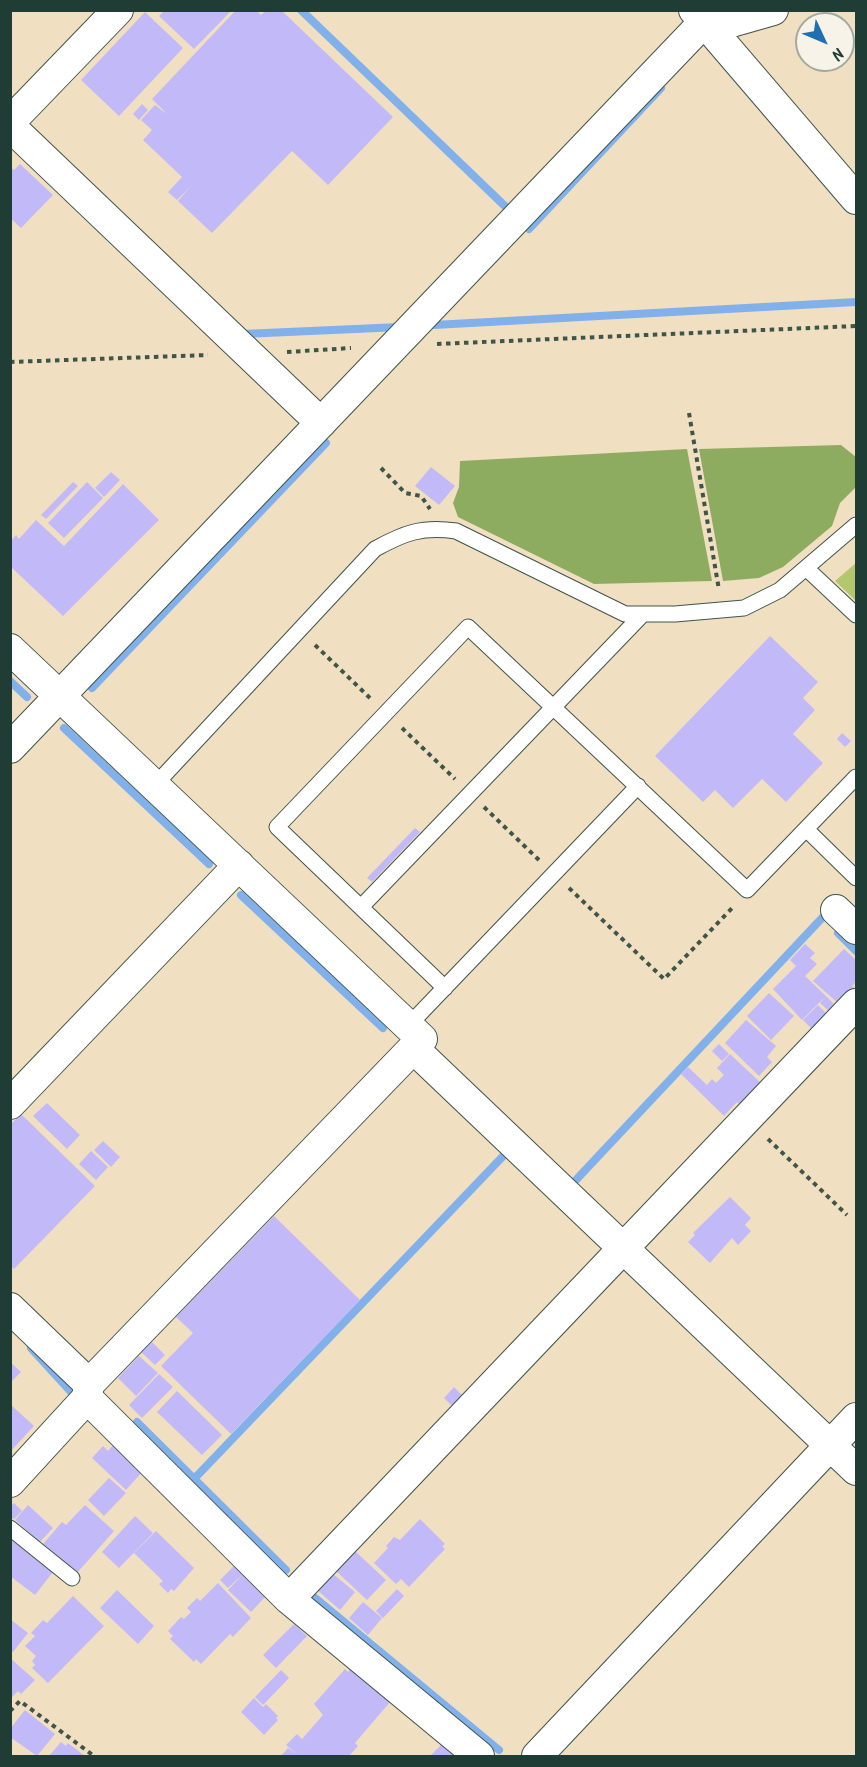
<!DOCTYPE html>
<style>
body{margin:0}
#map{position:relative;width:867px;height:1767px;overflow:hidden;background:#f1dfc1;font-family:Kalam,sans-serif}
canvas{display:block}
.frame{position:absolute;inset:0;border:12px solid #1f3d34;pointer-events:none}
.north{position:absolute;left:795px;top:12px;width:60px;height:60px;box-sizing:border-box;background:#f7f3e8;border:2px solid #a1aaa0;border-radius:50%;rotate:134deg;font-size:16px;font-weight:700;line-height:24px;text-align:center;color:#1f3d34}
.north::after{content:'';display:block;margin:auto;width:21px;height:27px;background:#1f6fb2;clip-path:polygon(50% 0,100% 100%,50% 72%,0 100%)}
</style>
<div id="map">
<canvas width="867" height="1767"></canvas>
<div class="frame"></div>
<div class="north">N</div>
</div>
<script>
const c = document.querySelector('canvas').getContext('2d');
c.lineJoin = 'round';
function paint(path, color) {
  c.fillStyle = color;
  c.fill(path, 'evenodd');
}
function stroke(path, color, width, dash) {
  c.strokeStyle = color;
  c.lineWidth = width;
  c.lineCap = dash ? 'butt' : 'round';
  c.setLineDash(dash || []);
  c.stroke(path);
}
const green = new Path2D(`
 M856,563V601L835,581Z`);
const forest = new Path2D(`
 M841,445L856,457V487L840,503L832,526L783,567L759,578L723,581L699,449Z
 M687,449L712,581L594,584L458,517L453,503L459,487L460,461Z`);
const stream = new Path2D(`
 M301,10L509,210
 M529,229L661,88
 M434,325L856,302
 M243,334L400,327
 M10,681L27,697
 M92,688L326,443
 M64,728L209,864
 M241,895L383,1028
 M838,933L856,951
 M574,1182L822,918
 M31,1348L73,1394
 M137,1422L286,1570
 M194,1479L508,1151
 M314,1597L499,1750`);
const building = new Path2D(`
 M165,10H232L194,49L159,16Z
 M236,10H256L261,15L266,10H281L393,117L328,185L292,151L212,233L178,201L191,186L177,200L168,192L182,177L143,140L152,130L141,120L155,105L167,114L152,99Z
 M145,12L183,48L119,116L81,80Z
 M142,104L148,110L139,120L133,114Z
 M20,164L53,195L21,228L10,218V167L14,170Z
 M431,467L455,486L439,505L415,486Z
 M111,472L120,480L104,497L95,488Z
 M73,482L78,486L46,519L41,515Z
 M87,482L103,498L64,538L48,523Z
 M123,484L159,520L63,616L10,566V542L16,535L19,539L36,520L64,546Z
 M770,636L818,682L803,698L815,710L793,734L823,763L786,802L762,779L733,808L715,790L703,802L655,756Z
 M842,733L851,741L845,747L837,739Z
 M415,828L420,832L372,882L367,878Z
 M805,944L815,953L810,958L817,964L805,976L826,996L802,1020L773,989L796,966L790,960Z
 M844,949L856,960V982L852,986L855,988L839,1004L813,981Z
 M769,993L794,1016L771,1040L747,1016Z
 M826,996L837,1007L831,1013L820,1003Z
 M818,1005L828,1015L814,1031L803,1020Z
 M746,1020L776,1046L767,1057L772,1062L759,1076L725,1043Z
 M719,1044L729,1054L722,1061L712,1051Z
 M730,1054L762,1084L741,1106L737,1102L724,1116L681,1074L688,1067L707,1085L712,1079L716,1083L724,1075L717,1068Z
 M47,1103L80,1135L67,1149L33,1116Z
 M21,1114L95,1186L14,1269L10,1265V1125Z
 M103,1141L120,1157L111,1167L94,1150Z
 M91,1151L108,1167L96,1180L79,1164Z
 M730,1197L751,1218L745,1225L751,1231L738,1245L732,1238L710,1263L688,1242L695,1235L693,1233Z
 M274,1216L360,1300L231,1434L161,1366L193,1333L176,1317Z
 M152,1342L165,1355L155,1365L141,1352Z
 M139,1356L158,1373L136,1396L118,1378Z
 M10,1362L21,1372L10,1383Z
 M159,1374L173,1387L142,1418L129,1405Z
 M454,1387L463,1396L453,1407L444,1398Z
 M177,1391L222,1435L202,1455L157,1412Z
 M10,1404L34,1426L10,1452Z
 M114,1444L143,1471L126,1490L92,1458L103,1446L108,1451Z
 M109,1478L126,1493L104,1516L88,1500Z
 M14,1503L22,1511L14,1519L10,1517V1506Z
 M28,1505L53,1528L40,1542L15,1520Z
 M85,1505L114,1531L77,1573L43,1544L62,1522L66,1525Z
 M135,1516L153,1533L119,1568L102,1552Z
 M420,1519L445,1544L442,1546L445,1549L409,1587L401,1579L396,1584L374,1563L388,1548L386,1546L394,1537L400,1540Z
 M156,1531L194,1568L174,1591L171,1589L168,1593L159,1584L163,1581L134,1553Z
 M10,1538L53,1572L35,1595L10,1576Z
 M355,1551L386,1580L367,1600L336,1571Z
 M234,1566L243,1574L228,1588L220,1580Z
 M244,1573L267,1595L251,1612L228,1590Z
 M332,1573L355,1592L340,1610L317,1590Z
 M218,1583L251,1618L233,1637L230,1634L201,1664L196,1659L194,1662L170,1639L173,1636L168,1631L181,1617L184,1619L191,1612L187,1608L197,1598L200,1601Z
 M397,1589L404,1596L383,1618L376,1611Z
 M117,1590L154,1626L138,1644L100,1608Z
 M73,1596L104,1626L48,1683L32,1668L35,1665L32,1661L36,1656L25,1646L35,1636L31,1633L43,1620L47,1623Z
 M363,1602L382,1618L368,1635L349,1618Z
 M10,1619L28,1633L13,1652L10,1650Z
 M294,1624L307,1636L276,1668L263,1655Z
 M10,1658L35,1680L21,1694L18,1691L10,1699Z
 M351,1668L390,1702L355,1743L358,1746L349,1756H281L288,1748L297,1754L286,1745L297,1734L302,1739L323,1715L314,1704L345,1669L348,1672Z
 M281,1670L289,1678L263,1705L255,1697Z
 M254,1698L263,1707L266,1704L278,1716L276,1718L278,1720L264,1735L241,1712Z
 M25,1710L55,1734L37,1756L10,1737V1729Z
 M61,1742L66,1746L68,1743L85,1756H49Z
 M443,1743L456,1756H430Z`);
const path = new Path2D(`
 M437,344L856,326
 M287,352L351,348
 M10,362L208,355
 M689,413L719,590
 M381,468L405,493L421,496L430,509
 M315,645L370,698
 M402,728L455,779
 M484,807L539,860
 M569,888L664,979L733,907
 M768,1139L847,1215
 M10,1711L20,1701L94,1756`);
const lane = new Path2D(`
 M806,568L856,615
 M154,786L375,549C404,533 422,526 456,531L625,614H675L744,608L780,590L856,525
 M806,829L856,878
 M361,907L643,614
 M445,988L277,827L468,627L747,890L856,777
 M408,1026L638,786
 M10,1528L72,1578`);
const street = new Path2D(`
 M694,10L856,199
 M710,28L773,10
 M10,122L118,10
 M10,126L321,423
 M10,649L422,1039L89,1384L87,1398L289,1599L479,1756
 M10,748L704,22
 M836,910L856,929
 M413,1048L856,1470
 M10,1104L239,865
 M10,1308L89,1384
 M10,1482L87,1398
 M289,1599L856,1004
 M537,1756L856,1418`);
paint(green, '#b3c86d');
paint(forest, '#8eac60');
stroke(stream, '#81b0eb', 8);
paint(building, '#c2baf8');
stroke(lane, '#3e5549', 17);
stroke(street, '#3e5549', 32);
stroke(path, '#3e5549', 4, [4.5, 4.5]);
stroke(lane, '#fff', 15);
stroke(street, '#fff', 30);
</script>
